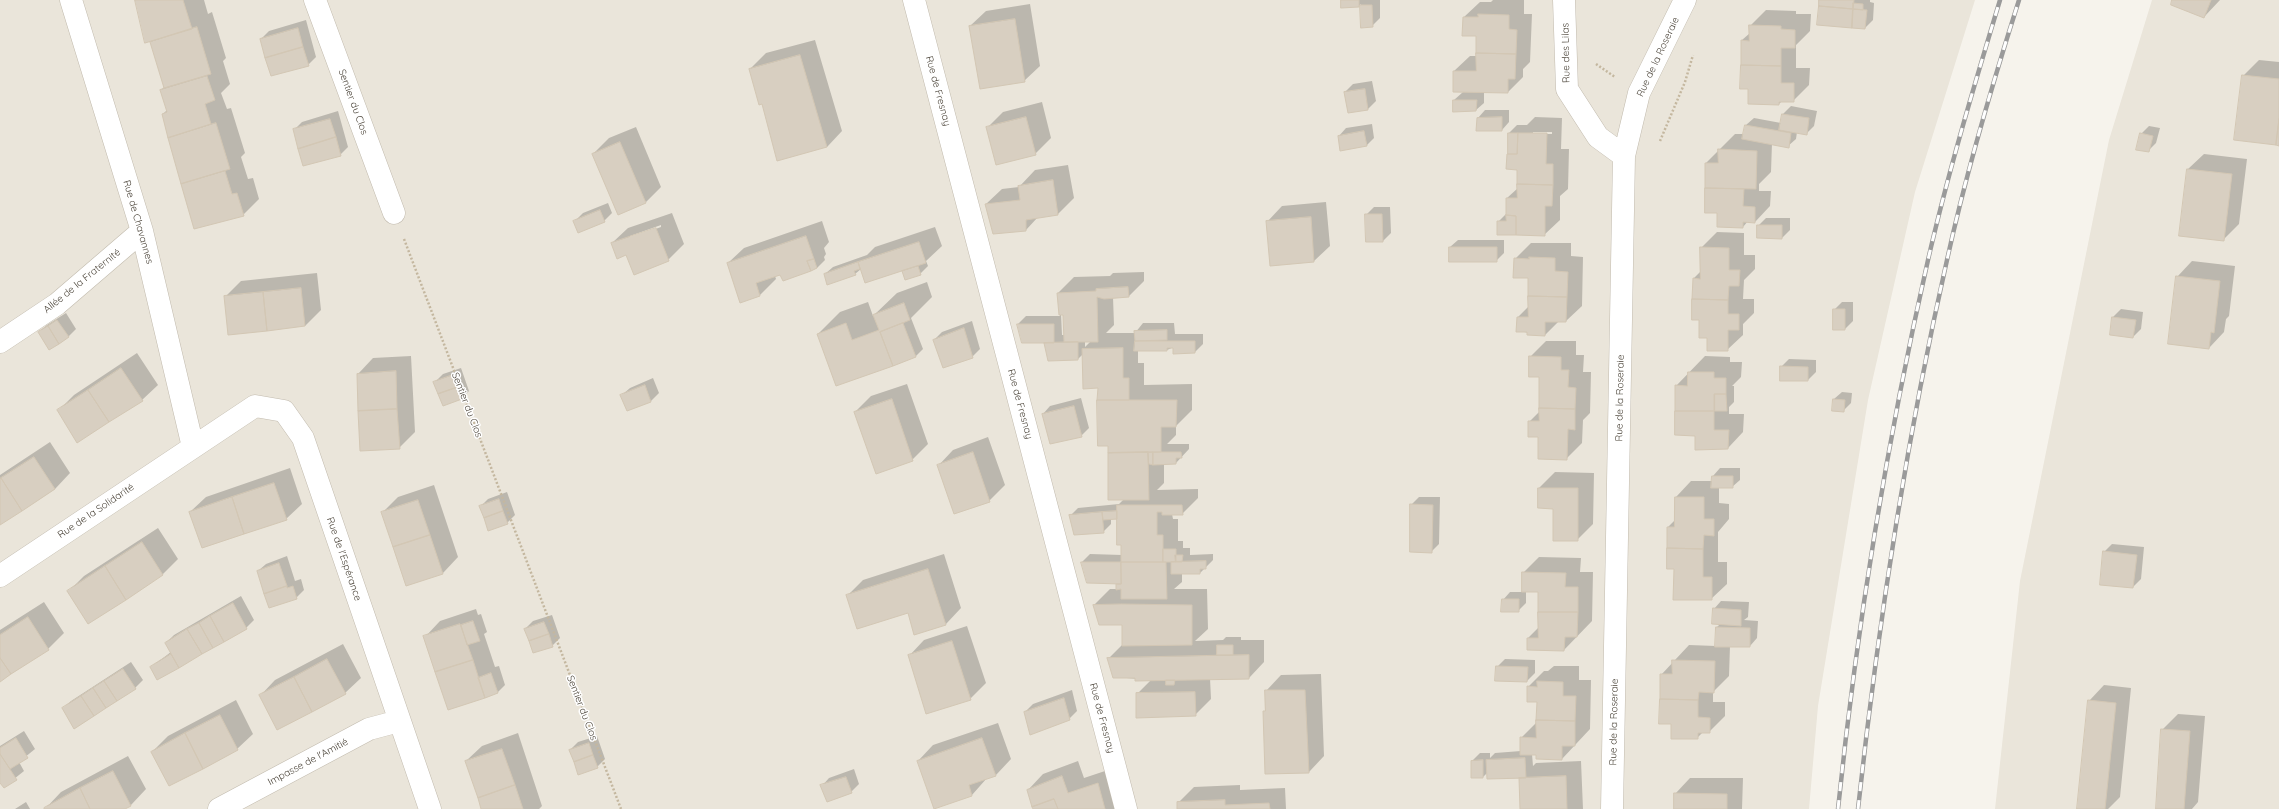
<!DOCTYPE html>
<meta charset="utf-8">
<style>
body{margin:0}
canvas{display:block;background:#f6f3ec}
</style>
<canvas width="2279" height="809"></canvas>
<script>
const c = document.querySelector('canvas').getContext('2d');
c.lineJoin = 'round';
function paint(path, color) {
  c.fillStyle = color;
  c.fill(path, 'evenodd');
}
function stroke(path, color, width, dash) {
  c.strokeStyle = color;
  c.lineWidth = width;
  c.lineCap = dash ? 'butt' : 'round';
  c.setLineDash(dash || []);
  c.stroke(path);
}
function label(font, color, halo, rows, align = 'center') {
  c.font = font + ' Quicksand,sans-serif';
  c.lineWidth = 3;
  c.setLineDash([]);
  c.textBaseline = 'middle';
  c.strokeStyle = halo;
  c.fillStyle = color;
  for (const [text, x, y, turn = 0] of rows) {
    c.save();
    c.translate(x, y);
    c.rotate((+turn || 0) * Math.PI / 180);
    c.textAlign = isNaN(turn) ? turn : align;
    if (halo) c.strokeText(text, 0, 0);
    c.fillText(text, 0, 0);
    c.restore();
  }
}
const residential = new Path2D(`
 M0,0H1975L1915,192L1868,400L1818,706L1809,809H0Z
 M2152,0H2279V809H1995L2020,581L2109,140Z`);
const shadow = new Path2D(`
 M135,0H204L208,14L212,12L226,58L223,61L230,84L221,93L227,109L231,108L245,153L241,157L248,179L253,178L259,199L243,215L195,228L163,114L167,110L161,90L164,87L151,41Z
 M1342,0H1380V18L1372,26L1362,27L1361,4L1359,6Z
 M1493,0H1524V14H1532L1530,62L1523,69V77L1508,92H1484V103L1476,110L1454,111V100L1463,92L1454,71L1470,56H1477V35L1464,17L1480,2H1491Z
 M1820,0H1870V2L1874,3L1873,20L1865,28Z
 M2174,0H2220L2204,17Z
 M1030,4L1040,66L1024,81L970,26L986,11Z
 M1766,10L1796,11V14H1811L1810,31L1796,45V68H1810L1809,85L1793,101H1782L1779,104L1749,88L1742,40L1750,33V26Z
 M306,20L316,57L308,65L261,39L269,31Z
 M815,40L842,131L827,147L762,103L750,69L766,53Z
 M2259,60L2279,62V145L2243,76Z
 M1372,81L1376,101L1368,109L1345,92L1353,84Z
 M1042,102L1051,138L1035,154L987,128L1003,112Z
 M1791,106L1817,111L1814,126L1806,134L1797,132L1796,139L1788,146L1772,143L1771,172L1759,184V191H1771L1770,206L1755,222L1748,221L1743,227L1718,212H1706V163L1735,134H1744L1746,125L1754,118L1781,123L1783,114Z
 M1485,110H1509V122L1502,130L1478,118Z
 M338,111L348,147L340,155L294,130L302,122Z
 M1535,117L1562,118L1561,149H1569L1568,189L1560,196V220L1544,235L1498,222L1506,214L1507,198L1518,188V169L1509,153V133L1517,125H1527ZM1533,132H1552V134H1533Z
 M1372,124L1374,138L1366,146L1339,136L1346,128Z
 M2149,126L2160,128L2156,143L2148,151L2141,134Z
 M636,127L661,187L646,202L593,154L609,138Z
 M2204,154L2247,159L2239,224L2223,240L2188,169Z
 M1068,165L1074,198L1058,214L1038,217L1026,230L986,204L1002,189L1019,187L1035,170Z
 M1326,202L1330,246L1314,261L1271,265L1267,222L1282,206Z
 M608,203L612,213L604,221H575L583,213Z
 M1374,207H1390L1391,233L1383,241L1366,215Z
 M672,213L684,244L668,260L626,254L612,243L628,228ZM661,225V227L630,238V236Z
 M1766,218H1790V230L1782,238L1758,226Z
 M822,221L829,242L824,248L826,254L824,257L825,260L817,268L775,276L776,279L760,295L740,302L728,263L744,248Z
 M935,227L942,246L926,261L928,266L920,274L903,271L906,268L861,269L855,274H825L833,267L867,255L875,247Z
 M1717,232L1744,233V255H1755V269L1744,280L1743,299H1754V313L1743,324V335L1727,350L1708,337L1700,319L1694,278L1701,271V248Z
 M1458,240H1504V253L1496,261L1450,247Z
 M1531,243H1571V256L1583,257L1582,306L1566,321H1559L1545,335L1517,331L1518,317L1529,306V277L1515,259Z
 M2192,261L2235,266L2229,316L2226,319L2224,332L2209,348L2177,277Z
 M1144,272V281L1129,296L1113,297L1114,325L1106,333H1135L1143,323H1174L1175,334H1203V344L1195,352L1174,347L1167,350H1138V363H1144V385L1192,384V410L1176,426V435L1167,444H1189V449L1176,463H1164V483L1157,490L1198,489V498L1182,514H1172L1173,519H1178V541H1183V548H1190V555L1213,554V560L1200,573H1182V582L1174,589H1207L1208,629L1195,641L1223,640L1226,637H1241V640H1264V662L1249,678H1210L1211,699L1195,715L1137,694L1151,680L1114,677L1109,658L1123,644V624L1094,605L1110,589H1117L1119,583L1088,582L1082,562L1090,554L1122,555L1118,518L1111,519V524L1103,532L1070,516L1078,508L1119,504L1124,499L1109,445L1098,387L1083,354L1078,359L1018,324L1026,316H1060L1058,293L1074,277L1110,276L1113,273ZM1061,314H1064L1065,335H1062ZM1085,341H1091L1085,347Z
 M317,273L321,310L305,326L225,297L241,281Z
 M927,282L932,297L911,318L923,349L915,357L818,334L840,312L868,302L873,316L897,293Z
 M1842,302H1853V321L1845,329L1834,310Z
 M2121,309L2143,312L2141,329L2133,337L2113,317Z
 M66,313L76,329L68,337L39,332L47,325Z
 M972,321L980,349L972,357L934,340L942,332Z
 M1546,341H1576V355H1584L1583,372H1591L1590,413L1583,420L1582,443L1566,459L1539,436L1529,422L1540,411V376L1530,357Z
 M137,353L158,385L142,400L58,411L74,395Z
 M411,356L415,432L399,448L361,450L358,374L373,358Z
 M1705,356L1730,357V362H1742L1741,377L1732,386H1734V402L1729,407V414H1744L1743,432L1728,448L1696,435L1676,386Z
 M1789,359L1816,360V372L1808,380L1781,367Z
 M461,368L469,391L462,399L435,382L443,374Z
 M653,378L659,393L651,401L628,410L622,395L630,388Z
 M907,384L928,444L912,460L855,412L871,396Z
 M1842,392L1852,393L1851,403L1843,411L1834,399Z
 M1081,398L1089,428L1081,436L1043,414L1050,406Z
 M988,437L1005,485L989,501L938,466L953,450Z
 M50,442L70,473L55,489L0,524V475Z
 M290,468L302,504L286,519L190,512L206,497Z
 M1720,468H1740V480L1732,487H1719V503L1729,504V519L1718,532V562H1727V584L1711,599L1675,568L1668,527L1675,520L1676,497L1691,481H1712L1713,476Z
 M1555,472L1594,473L1593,524L1577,540L1539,488Z
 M434,485L458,557L443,573L382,513L398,497Z
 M507,492L515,515L507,523L480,507L488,499Z
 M1419,497H1440L1439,544L1431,552L1411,505Z
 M158,528L178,559L162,575L68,592L84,576Z
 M2112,544L2144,547L2141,579L2133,587L2104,552Z
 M944,554L961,608L946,624L848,595L863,580Z
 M287,556L295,581L301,579L304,590L296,598L258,571L266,564Z
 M1539,557L1581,558L1580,572H1593L1592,621L1564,650L1528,638L1539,627V591H1526V603L1518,611L1503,600L1510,592H1523V573Z
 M241,596L254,620L246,628L157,678L151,667L171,652L166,643L174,635Z
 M1721,601L1749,602L1748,617L1744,620L1758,621L1757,638L1750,646H1730L1729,676L1713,692V702H1725V716L1709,732H1703L1697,738L1672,723L1661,675L1689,645L1716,646L1717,627L1720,624L1714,609Z
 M44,602L64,633L48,649L0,681V630Z
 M476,609L478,615L481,614L487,632L484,634L495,667L499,666L505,685L497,693L425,637L440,621Z
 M552,615L560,638L552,646L525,629L533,621Z
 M967,626L986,683L970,699L909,656L924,640Z
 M343,644L361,678L345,693L260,696L275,680Z
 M1505,659L1535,660V673L1527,681L1497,667Z
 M131,662L143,680L135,688L75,728L63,709L71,701Z
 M1554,666H1579V680H1591L1590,729L1562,759L1532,754L1533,766L1536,763L1581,761L1583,809H1521L1520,778L1488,772L1483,777L1472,761L1480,753H1490V758L1495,753L1521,751V738L1537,722L1538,701L1528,687L1544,671H1548Z
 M1321,674L1324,756L1309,772L1264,712L1266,710V691L1281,675Z
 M2104,685L2131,688L2120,797L2108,809H2078L2089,701Z
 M1072,690L1077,711L1069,719L1025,712L1033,704Z
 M236,700L253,734L237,749L152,752L168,736Z
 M2178,714L2205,716L2198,802L2192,809H2157L2162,730Z
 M998,723L1011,759L996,775L987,778L972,795L918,761L933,745Z
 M24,731L35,749L19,762L24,771L4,787L0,781V746Z
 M518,733L542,806L539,809H483L466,761L482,746Z
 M597,736L605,759L597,767L570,750L578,742Z
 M128,756L146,789L131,805L123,809H45L61,792Z
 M1078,761L1084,778L1114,768L1116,809H1034L1028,790L1043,774Z
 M854,769L859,784L851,792L822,786L829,778Z
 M1690,778H1743L1742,809H1675V794Z
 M1240,785V790L1285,788L1286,809H1179L1178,803L1194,787Z
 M26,802L30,809H15Z`);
const building = new Path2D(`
 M135,0H183L192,29L145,43Z
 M1341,0H1359V7L1341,8Z
 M1819,0H1854L1853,9L1819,6Z
 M2172,0H2211L2204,18L2171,5Z
 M1853,3L1863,4V10L1853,9Z
 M1360,5H1372L1373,27L1361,28Z
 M1819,6L1853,9L1852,28L1817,25Z
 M1853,9L1867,10L1865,29L1852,28Z
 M1478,14L1509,15V29L1517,30L1516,54L1476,53V36H1462L1463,17H1478Z
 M1015,19L1025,82L980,89L969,26Z
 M1749,25L1781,26V29L1795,30V48H1781V66L1741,65V40L1749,41Z
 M197,27L211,74L164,88L150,42Z
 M298,28L303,47L265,58L260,39Z
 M303,47L309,66L271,76L265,58Z
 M1476,53L1516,54L1515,79H1508V93L1453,92V71H1476Z
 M800,55L827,147L777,161L762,104L759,105L749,69Z
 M1741,65L1781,66V83H1794V102H1779V105L1748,104V89H1740Z
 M2242,75L2279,79V119L2276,145L2234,140Z
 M207,76L215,100L205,104L211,124L168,138L162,114L167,112L160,90Z
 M1365,89L1368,110L1348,113L1344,92Z
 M1453,100H1477L1476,111L1453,112Z
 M1782,114L1809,118L1807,135L1779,130Z
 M1026,117L1036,155L996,165L986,127Z
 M1502,117V131H1476L1477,118Z
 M330,119L336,137L298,149L293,129Z
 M2279,119V146L2276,145Z
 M216,123L230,169L181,184L168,138Z
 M1745,125L1791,133L1789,148L1742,139Z
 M1364,131L1367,146L1340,151L1338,136Z
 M1508,133H1518L1517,154H1508Z
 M1518,133H1547L1546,164H1553V185L1517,184V170L1506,169L1507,154H1517Z
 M2140,133L2153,136L2149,152L2136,150Z
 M336,137L341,156L303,166L298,149Z
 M620,142L646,203L618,215L592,154Z
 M1718,149L1757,151L1756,189L1705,188V163H1718Z
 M2187,169L2232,174L2224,241L2179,236Z
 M225,171L232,194L237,193L244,216L194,229L181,184Z
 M1053,180L1058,215L1026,220V231L993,234L985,204L1020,200L1018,186Z
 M1517,184L1553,185L1552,206H1545V236L1516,235V216L1506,215V198H1517Z
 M1705,188L1744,189L1743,206L1755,207V223L1743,222V228L1717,227V213H1705Z
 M600,210L605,222L578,233L573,221Z
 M1365,214H1382L1383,242H1366Z
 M1506,215L1516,216V235H1497V221H1506Z
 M1311,217L1314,262L1270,266L1266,221Z
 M1757,225H1782V239L1757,238Z
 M656,228L669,261L634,275L626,255L617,259L611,243Z
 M806,236L814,259L807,261L811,271L783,281L780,275L756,283L760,296L740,303L727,263Z
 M919,242L926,263L865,283L858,262Z
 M1449,247H1497V262H1449Z
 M1700,247L1729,248V270H1740L1739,286H1729L1728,300L1692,299L1693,278L1700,279Z
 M1529,257L1555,258V271L1568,272L1567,297L1528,296V278H1513L1514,258L1529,259Z
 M814,259L817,268L811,271L807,261Z
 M858,262L860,269L854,271L856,275L827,285L824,274Z
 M918,266L921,275L905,280L902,271Z
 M2176,276L2220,281L2214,333L2211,332L2209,349L2168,344Z
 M1128,287L1129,297L1104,299L1097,297L1098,342H1064L1063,315H1059L1057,293L1096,291V289Z
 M301,288L305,326L267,331L263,292Z
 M263,292L267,331L228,335L224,296Z
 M1528,296L1567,297L1566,322H1545V336L1527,335V332H1516L1517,317H1528Z
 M1692,299L1728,300V314H1739V330H1728V351H1707V338H1699V320H1692Z
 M904,303L910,320L880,332L893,366L836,386L817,334L846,323L852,340L879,330L873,315Z
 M1833,309H1845V330H1833Z
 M2112,317L2136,320L2133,338L2110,335Z
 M57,320L69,337L59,344L48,326Z
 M903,323L916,357L893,366L880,332Z
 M1017,324H1054V343H1022Z
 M48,326L59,344L49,350L38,332Z
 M964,328L973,358L943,368L933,340Z
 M1167,330V340L1135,341L1134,331Z
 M1135,341H1195V353L1173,354V348H1167V351H1134Z
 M1078,342V360L1048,361L1044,343Z
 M1123,348V378H1129V400H1097L1098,388L1083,389L1082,349Z
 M1529,356L1561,357V370H1569L1568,387L1576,388L1575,409L1539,408V377H1529Z
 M1780,366L1808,367V381H1780Z
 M121,368L143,401L109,422L88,390Z
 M396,371L397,409L358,411L357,374Z
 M1688,372H1714V378H1726V394H1714V411H1675V385L1687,386Z
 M453,375L458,387L438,394L433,382Z
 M645,385L651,402L627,411L620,395Z
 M458,387L462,399L443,406L438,394Z
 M88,390L109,422L77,443L57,410Z
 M1715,394H1726L1727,411H1715Z
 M892,399L913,461L876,474L854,412Z
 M1833,399L1845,400L1844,412L1832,411Z
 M1097,400H1177L1176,427H1161V452L1108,453V446H1098Z
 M1074,406L1082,437L1050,444L1042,414Z
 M1539,408L1575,409V430L1568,429L1567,460L1538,459V437H1528V421H1539Z
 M397,409L400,449L360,451L358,411Z
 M1675,411H1714V430H1729L1728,449L1695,450V436L1675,435Z
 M973,452L990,502L954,514L937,465Z
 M1148,452H1153V465L1149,464Z
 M1148,452L1149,500H1108V453Z
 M1153,452H1181L1182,458H1176V464L1153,465Z
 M34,457L55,489L22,511L1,478Z
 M1712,476H1733V488H1711Z
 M1,478L22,511L0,525V479Z
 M274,483L287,520L244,534L232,497Z
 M1538,488H1578V541H1553V509L1538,508Z
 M232,497L244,534L202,548L189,512Z
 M1675,497H1704V519H1714V536L1704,535L1703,549L1667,548V527H1674Z
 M499,499L503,511L484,518L479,506Z
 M418,500L430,535L393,547L381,512Z
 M1410,504L1433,505L1432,553L1410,552Z
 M1117,505H1182L1183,515H1162V512H1157V535H1163V562H1121V545H1117Z
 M503,511L508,524L488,531L484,518Z
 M1117,511V519L1103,520L1102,512Z
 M1102,512L1104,533L1074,535L1069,515Z
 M430,535L443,574L406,586L393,547Z
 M142,542L163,575L126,600L105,566Z
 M1667,548L1703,549V577H1712V600H1673L1674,569H1667Z
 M1163,549H1176V562H1163Z
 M2103,551L2137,555L2133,588L2100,585Z
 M1175,555H1183L1182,562H1176Z
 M1206,561V569H1200V574H1171V562Z
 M1081,562H1121V584L1087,583Z
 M1121,562H1166L1167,599H1121V589L1116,590V584H1121Z
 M279,563L287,586L264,594L257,571Z
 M105,566L126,600L88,624L67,591Z
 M928,569L946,625L914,635L908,613L857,629L846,595Z
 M1522,572L1566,573L1565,587H1578V612H1538V592H1522Z
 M287,586V588L293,586L297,599L269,608L264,594Z
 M1502,599H1519V612H1501Z
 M233,603L247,629L224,642L210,616Z
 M1121,604L1192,605V645L1122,646V625H1099L1093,605Z
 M1713,608L1741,610V626L1712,624Z
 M1538,612H1578L1577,637H1565L1564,651L1527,650V638H1538Z
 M210,616L224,642L213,648L199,623Z
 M28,617L49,650L11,674L0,658V635Z
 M473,621L480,641L467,645L461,625Z
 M544,622L549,634L529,641L524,629Z
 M199,623L213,648L202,654L187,629Z
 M460,624L473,660L435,672L423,636Z
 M1716,627L1750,628V647H1715Z
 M187,629L202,654L179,668L165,643Z
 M549,634L553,647L533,653L529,641Z
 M952,641L971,700L926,714L908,655Z
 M1217,645H1233V655H1217Z
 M171,654L179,668L157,680L150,667Z
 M1249,655V679L1135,681V678H1113L1107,658Z
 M0,658L11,674L0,682Z
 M327,659L346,694L312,712L294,677Z
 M473,660L485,698L448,710L435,672Z
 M1672,660L1715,661L1714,693L1699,692L1698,700L1660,699V674H1672Z
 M1496,666L1528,667L1527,682L1495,681Z
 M123,669L136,689L117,701L104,681Z
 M491,673L498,693L485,698L478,678Z
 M294,677L312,712L277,730L259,695Z
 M1166,680H1175L1174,685H1166Z
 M104,681L117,701L106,708L93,688Z
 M1537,681L1563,682V696H1576L1575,721L1536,720L1537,702H1527V686L1537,687Z
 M93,688L106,708L94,716L81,696Z
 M1265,690H1305L1309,773L1265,774L1263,711H1265Z
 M1195,692L1196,716L1136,718V693Z
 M81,696L94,716L74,729L62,708Z
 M1064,698L1070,720L1030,735L1024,712Z
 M1660,699L1698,700V717L1710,718V733H1698V739H1671V724H1659Z
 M2088,700L2116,703L2105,809H2077Z
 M220,715L238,750L203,769L185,733Z
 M1536,720L1575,721V746H1562V760L1536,759V755H1520V737L1536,738Z
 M2161,729L2190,731L2184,809H2156Z
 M185,733L203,769L169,786L151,752Z
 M16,738L28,758L10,769L0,754V748Z
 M982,738L996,776L969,785L972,796L934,809L917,761Z
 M589,743L593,755L574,762L569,750Z
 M502,749L515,785L478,798L465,761Z
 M0,754L17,780L4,788L0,783Z
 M593,755L598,768L578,775L574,762Z
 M1525,758L1526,778L1487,779L1486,760Z
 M1483,760V778H1471V761Z
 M113,771L131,806L125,809H90L80,788Z
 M1062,776L1068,793L1098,783L1105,809H1058L1054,799L1032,807L1027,790Z
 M1566,776L1567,809H1520L1519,778Z
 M846,777L852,793L827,802L820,785Z
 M515,785L523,809H481L478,798Z
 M80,788L90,809H44V808Z
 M1674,793L1727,794V809H1674Z
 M1054,799L1058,809H1033L1032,807Z
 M1225,800V805L1269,803L1270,809H1177V802Z`);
const path = new Path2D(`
 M1596,64L1615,77
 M1660,141L1685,82L1693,55
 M404,239L621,809`);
const minor = new Path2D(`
 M71,0L142,231L193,447
 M315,0L394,213
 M914,0L1126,809
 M1564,0L1567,89L1598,137L1624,156
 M0,342L57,304L142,231
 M0,576L255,406L284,411L303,438L430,809
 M219,809L369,729L399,721
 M1612,809L1624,156L1639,93L1685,0`);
const rail = new Path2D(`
 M1838,809C1857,625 1887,441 1928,260C1948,173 1974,86 2000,0
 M1858,809C1878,625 1906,441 1947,260C1966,173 1992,85 2019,0`);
const streetNames = [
 ["Rue des Lilas",1566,53,-91],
 ["Rue de la Roseraie",1658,57,-65],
 ["Rue de Fresnay",938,91,75],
 ["Sentier du Clos",353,102,70],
 ["Rue de Chavannes",138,222,74],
 ["Allée de la Fraternité",82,281,-39],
 ["Rue de la Roseraie",1620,398,-89],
 ["Rue de Fresnay",1020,404,75],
 ["Sentier du Clos",467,405,69],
 ["Rue de la Solidarité",96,511,-34],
 ["Rue de l'Espérance",344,559,71],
 ["Sentier du Clos",582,708,69],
 ["Rue de Fresnay",1102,718,75],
 ["Rue de la Roseraie",1614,722,-89],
 ["Impasse de l'Amitié",308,762,-28]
];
paint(residential, '#eae5da');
paint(shadow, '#0003');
paint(building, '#d8cfc1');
stroke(building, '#d3c7b4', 1);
stroke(minor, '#c2bbae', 23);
stroke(path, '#c4b79f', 2.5, [2, 2]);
stroke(minor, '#fff', 22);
stroke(rail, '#9a9a9a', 4.5);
stroke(rail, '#fff', 3, [9]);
label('10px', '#4b4439', '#fff', streetNames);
</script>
